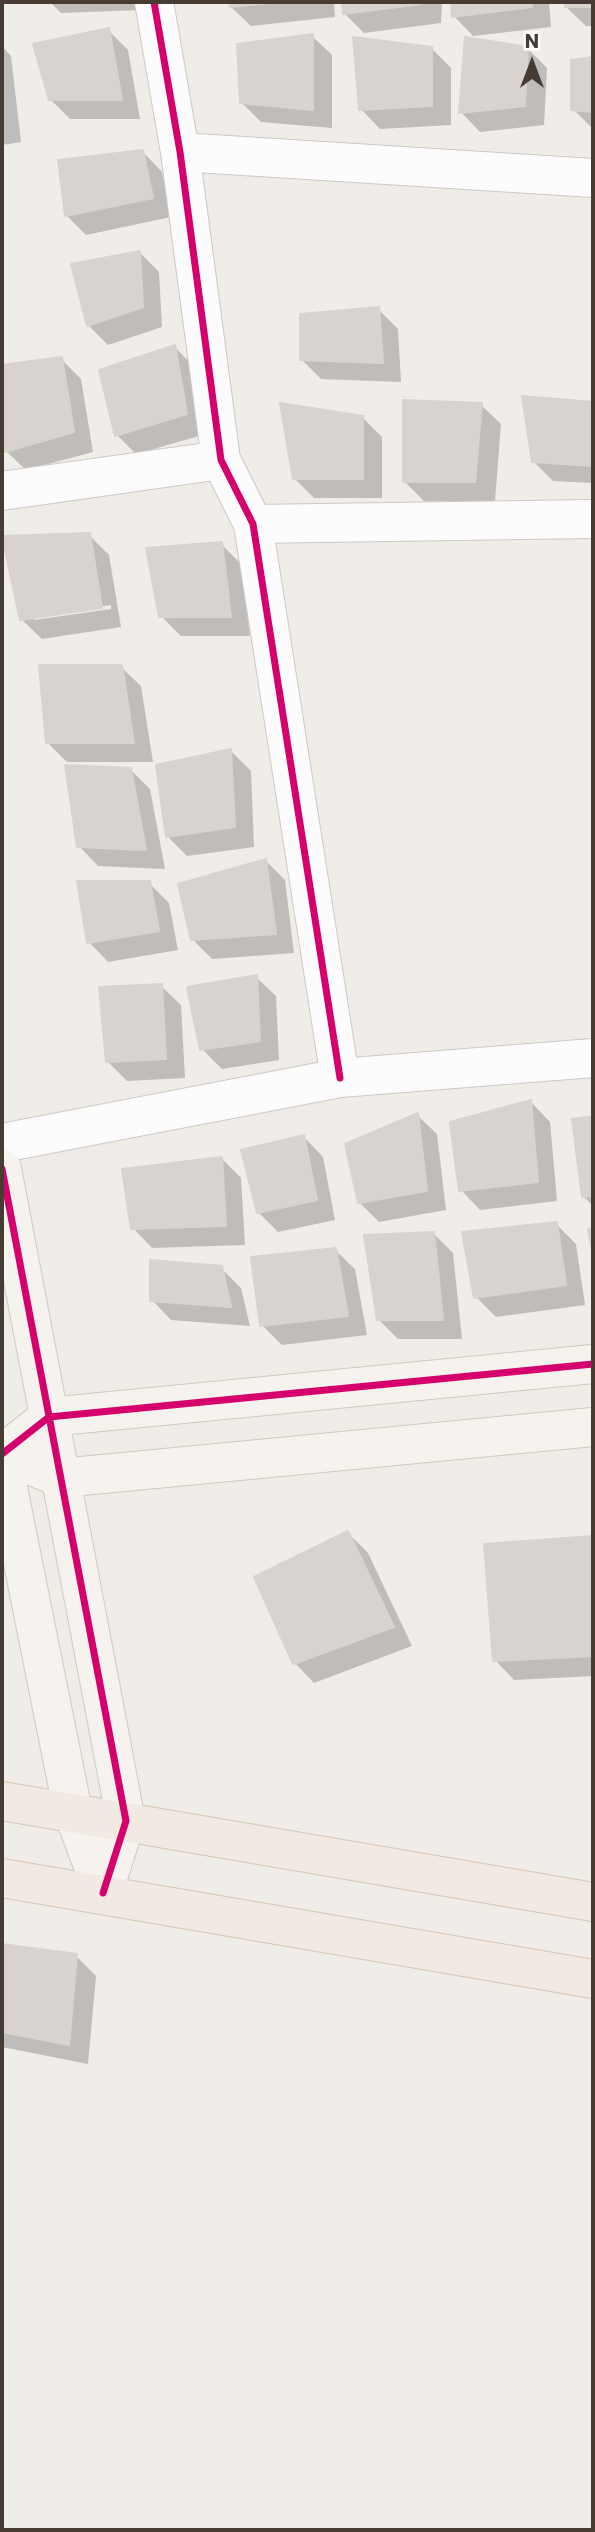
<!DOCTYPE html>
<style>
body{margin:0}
#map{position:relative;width:595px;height:2532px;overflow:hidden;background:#f0ece8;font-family:Poppins,sans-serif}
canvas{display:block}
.frame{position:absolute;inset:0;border:4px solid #473c33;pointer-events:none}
.north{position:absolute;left:497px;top:28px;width:70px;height:70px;-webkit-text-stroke:5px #fff;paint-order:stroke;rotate:0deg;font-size:19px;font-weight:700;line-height:28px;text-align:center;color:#473c33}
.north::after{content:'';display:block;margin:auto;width:24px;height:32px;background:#473c33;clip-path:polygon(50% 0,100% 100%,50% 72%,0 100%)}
</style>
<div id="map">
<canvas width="595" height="2532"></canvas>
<div class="frame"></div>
<div class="north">N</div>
</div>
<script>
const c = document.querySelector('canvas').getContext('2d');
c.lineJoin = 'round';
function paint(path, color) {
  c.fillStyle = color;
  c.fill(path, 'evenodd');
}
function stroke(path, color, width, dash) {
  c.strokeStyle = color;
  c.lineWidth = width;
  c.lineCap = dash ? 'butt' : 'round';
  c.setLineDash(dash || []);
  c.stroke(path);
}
const shadow = new Path2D(`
 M50,2H137L140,10L61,13Z
 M231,2H334L335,17L251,26L231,7Z
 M344,2H442L441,23L364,33L344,13Z
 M453,2H549L551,27L473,36L454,16Z
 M566,2H593V26H586L566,7Z
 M108,30L128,50L140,119H70L50,99Z
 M312,36L332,55V128L261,122L241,102Z
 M2,46L11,56L21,142L2,145Z
 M431,48L451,68V125L380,129L361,109Z
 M527,48L547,68L544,125L480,132L461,112Z
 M593,58V129L573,109V62Z
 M143,152L162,172L171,217L86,235L66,215Z
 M140,253L159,272L162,327L108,345L88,325Z
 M378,309L398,329L401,382L321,379L301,359Z
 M175,347L194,367L206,434L136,454L117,435Z
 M61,359L81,379L93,452L26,470L6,451L2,420V367Z
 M524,398L593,404V483L553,481L533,461Z
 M481,405L501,424L495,501H424L404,481Z
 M362,417L382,437V498H314L294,478Z
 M89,535L109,555L121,627L42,639L22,620ZM111,605V609L34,620V617Z
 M221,544L241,564L250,636H181L161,616Z
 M121,667L141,686L153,762H67L47,742Z
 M231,751L251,771L254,847L187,856L167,836Z
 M130,769L150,789L165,869L98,866L79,846Z
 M266,861L285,880L294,953L212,959L192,939Z
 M149,883L169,903L178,950L108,962L89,942Z
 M256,977L276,996L279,1060L222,1069L202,1049Z
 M161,986L181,1005L185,1078L127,1081L107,1061Z
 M531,1102L550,1122L557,1201L480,1210L461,1190Z
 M417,1115L437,1134L446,1210L379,1222L359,1202Z
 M593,1118V1206L583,1196L574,1120Z
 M304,1137L323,1157L335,1220L278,1232L258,1212Z
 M221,1158L241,1178L245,1245L152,1248L133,1228Z
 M556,1224L576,1244L585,1305L496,1317L476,1297Z
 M433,1233L453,1253L462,1339H398L378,1319Z
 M335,1250L355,1269L367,1335L282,1345L262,1325Z
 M221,1268L241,1288L250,1326L171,1320L152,1300Z
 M348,1533L368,1553L412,1646L314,1683L295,1663Z
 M593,1538V1676L514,1680L495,1660L486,1546Z
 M2,1946L76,1956L96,1976L88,2064L2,2047Z`);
const building = new Path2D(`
 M229,2H279L230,7Z
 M342,2H422V4L343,14Z
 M451,2H531L532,7L452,17Z
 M564,2H593V7H565Z
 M109,28L122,100H49L33,44Z
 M313,34V110L240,103L237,44Z
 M353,37L432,47V106L359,110Z
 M465,37L528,47L525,106L459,113Z
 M593,57V112L571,110V60Z
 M143,150L153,198L65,216L58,160Z
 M140,251L143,307L87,326L71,264Z
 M379,307L383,363L300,360V314Z
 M175,345L187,414L115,436L99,370Z
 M62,357L74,432L5,452L2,432V365Z
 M522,396L593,402V466L532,462Z
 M403,400L482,403L475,482H403Z
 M280,403L363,416V479H293Z
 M90,533L102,608L20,620L2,536Z
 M222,542L231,617H159L146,548Z
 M39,665H122L134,743H46Z
 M231,749L235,827L166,837L156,765Z
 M65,765L131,768L146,850L77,847Z
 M266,859L276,934L191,940L178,884Z
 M77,881H150L159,931L87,943Z
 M257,975L260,1041L200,1050L187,987Z
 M162,984L166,1059L106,1062L99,987Z
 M531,1100L538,1182L459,1191L450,1122Z
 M418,1113L427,1191L358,1203L345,1144Z
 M593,1116V1196L582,1197L572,1119Z
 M304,1135L317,1200L257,1213L241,1150Z
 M222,1157L226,1226L131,1229L122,1169Z
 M557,1222L566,1285L474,1298L462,1232Z
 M593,1228V1257L588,1229Z
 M434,1232L443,1320H377L364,1235Z
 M336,1248L348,1316L260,1326L251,1257Z
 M150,1260L222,1266L231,1307L150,1301Z
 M348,1531L394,1627L293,1664L254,1577Z
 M593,1536V1656L493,1661L484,1544Z
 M2,1944L77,1954L69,2045L2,2032Z`);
const street = new Path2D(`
 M154,2L180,152L221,460L253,524L340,1078
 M180,152L593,178
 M2,491L221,460
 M253,524L593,519
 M2,1143L340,1078L593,1058`);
const secondary = new Path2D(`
 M2,1169L126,1821L103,1893
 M2,1454L49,1417L593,1364
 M2,1454L61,1478L593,1427
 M2,1458L73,1812L103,1893`);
const primary = new Path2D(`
 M2,1801L593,1902
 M2,1878L593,1979`);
const cycleway = new Path2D(`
 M154,2L180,152L221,460L253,524L340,1078
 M2,1169L126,1821L103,1893
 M2,1454L49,1417L593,1364`);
paint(shadow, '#0003');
paint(building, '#d8d3cf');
stroke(building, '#d9d3ce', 2);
stroke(street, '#cdc8c4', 40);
stroke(secondary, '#d2c9bf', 40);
stroke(primary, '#d5c5b3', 40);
stroke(street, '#fdfcfc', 38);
stroke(secondary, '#f6f3ee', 38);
stroke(primary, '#f1eae3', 38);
stroke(cycleway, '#d6006c', 7);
</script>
